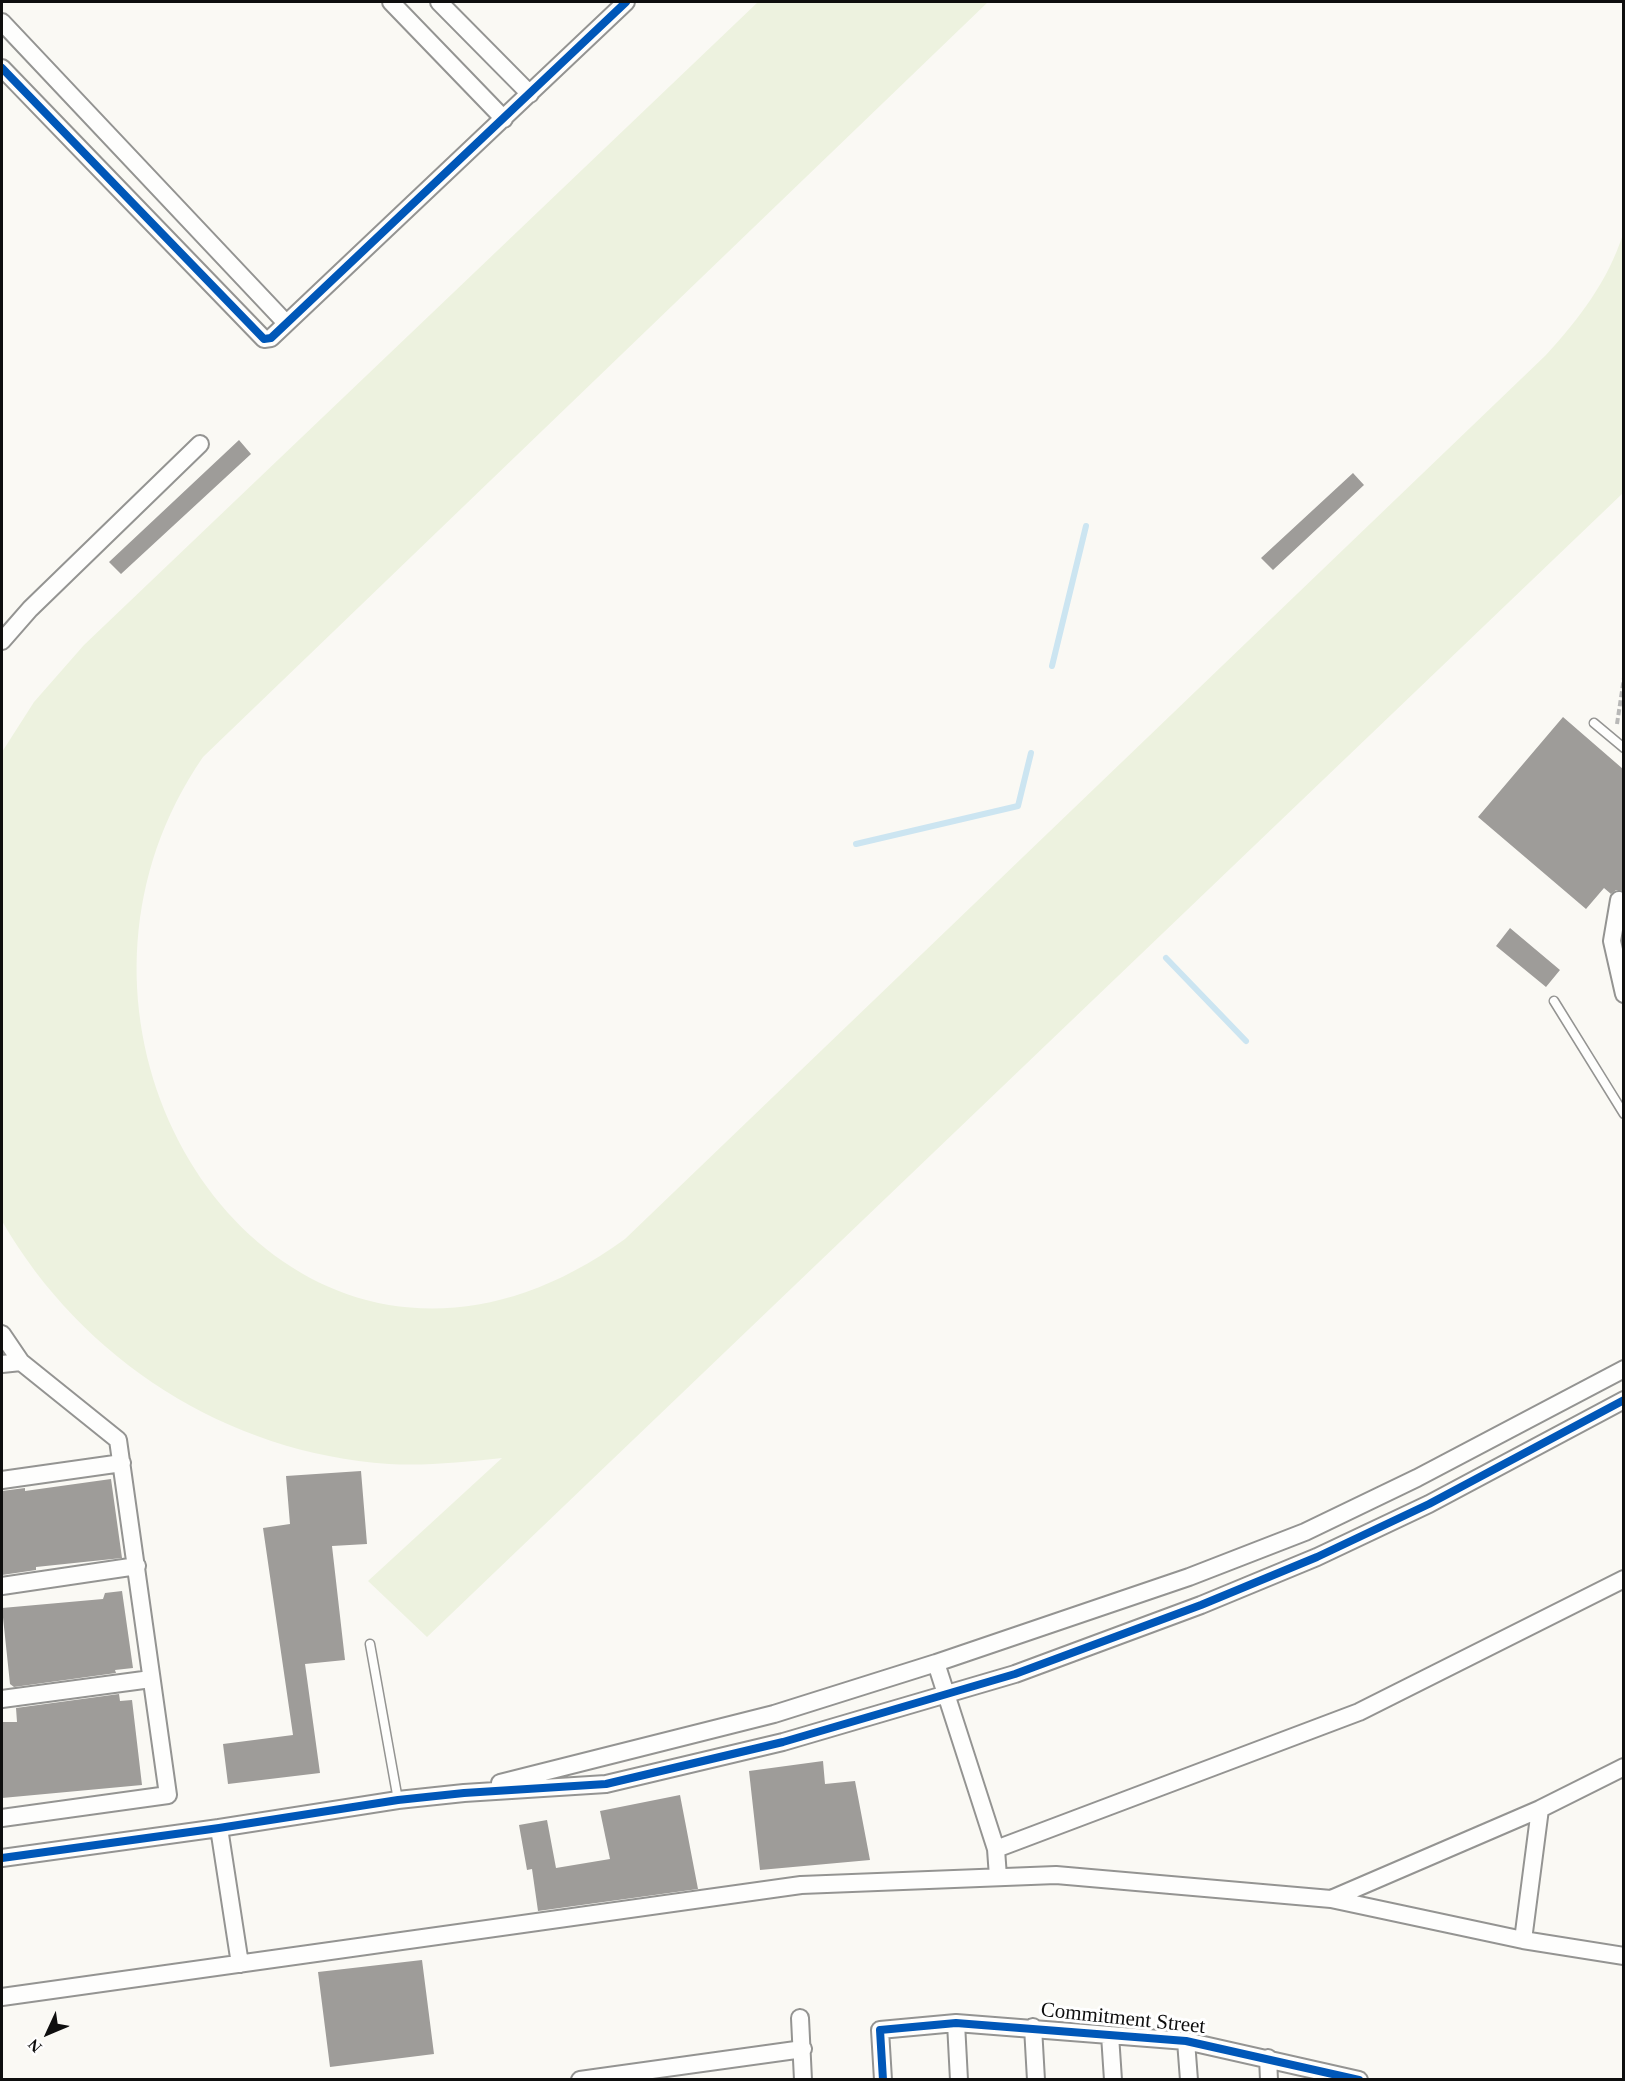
<!DOCTYPE html>
<style>
body{margin:0}
#map{position:relative;width:1625px;height:2081px;overflow:hidden;background:#faf9f4;font-family:"Times New Roman",serif}
canvas{display:block}
.frame{position:absolute;inset:0;border:3px solid #0e0e0e;pointer-events:none}
.north{position:absolute;left:18px;top:2003px;width:60px;height:60px;-webkit-text-stroke:4px #fff;paint-order:stroke;rotate:226deg;font-size:16px;font-weight:700;line-height:24px;text-align:center;color:#0e0e0e}
.north::after{content:'';display:block;margin:auto;width:21px;height:27px;background:#0e0e0e;clip-path:polygon(50% 0,100% 100%,50% 72%,0 100%)}
</style>
<div id="map">
<canvas width="1625" height="2081"></canvas>
<div class="frame"></div>
<div class="north">N</div>
</div>
<script>
const c = document.querySelector('canvas').getContext('2d');
c.lineJoin = 'round';
function paint(path, color) {
  c.fillStyle = color;
  c.fill(path, 'evenodd');
}
function stroke(path, color, width, dash) {
  c.strokeStyle = color;
  c.lineWidth = width;
  c.lineCap = dash ? 'butt' : 'round';
  c.setLineDash(dash || []);
  c.stroke(path);
}
function label(font, color, halo, rows, align = 'center') {
  c.font = font + ' "Times New Roman",serif';
  c.lineWidth = 6;
  c.setLineDash([]);
  c.textBaseline = 'middle';
  c.strokeStyle = halo;
  c.fillStyle = color;
  for (const [text, x, y, turn = 0] of rows) {
    c.save();
    c.translate(x, y);
    c.rotate((+turn || 0) * Math.PI / 180);
    c.textAlign = isNaN(turn) ? turn : align;
    if (halo) c.strokeText(text, 0, 0);
    c.fillText(text, 0, 0);
    c.restore();
  }
}
const pitch = new Path2D(`
 M758,2H988L203,757C0,1051 298,1477 625,1239L1546,355C1579,319 1608,281 1623,234V493L427,1637L368,1581L502,1458C464,1462 427,1466 389,1464C227,1453 82,1360 2,1221V752L34,702L84,645Z`);
const stream = new Path2D(`
 M1052,666L1086,526
 M856,844L1018,806L1031,753
 M1166,958L1246,1041`);
const building = new Path2D(`
 M239,440L251,454L121,574L109,562Z
 M1353,473L1364,485L1273,570L1261,558Z
 M1563,717L1623,769V891L1616,890L1611,894L1604,888L1586,909L1478,817Z
 M1510,928L1560,970L1546,987L1496,946Z
 M361,1471L367,1544L332,1546L345,1660L305,1664L320,1773L228,1784L223,1744L293,1735L263,1528L290,1524L286,1476Z
 M111,1479L122,1558L36,1567V1570L2,1575V1491L25,1488V1491Z
 M122,1591L133,1668L115,1670L116,1673L14,1687L10,1684L2,1608L103,1599L105,1593Z
 M119,1694L120,1701L132,1700L142,1785L2,1798V1722H17L16,1708Z
 M823,1761L825,1784L855,1781L870,1860L760,1870L749,1771Z
 M680,1795L698,1889L538,1911L532,1869L527,1870L519,1825L547,1820L556,1868L610,1859L600,1811Z
 M422,1960L434,2054L330,2067L318,1972Z`);
const path = new Path2D(`
 M1617,724L1624,678`);
const service = new Path2D(`
 M1594,723L1624,748
 M1554,1001L1624,1114
 M370,1644L398,1800`);
const minor = new Path2D(`
 M391,2L504,119
 M439,2L530,94
 M2,22L286,323
 M2,68L264,339L271,338L626,2
 M2,641L30,609L200,444
 M1619,900L1612,941L1624,994
 M2,1334L21,1362L118,1440L168,1795L2,1818
 M2,1364L21,1362
 M2,1480L122,1463
 M2,1586L137,1566
 M936,1663L996,1849L998,1877
 M2,1699L151,1679
 M500,1783L774,1714L936,1663L1189,1577L1305,1532L1417,1478L1624,1369
 M219,1828L240,1964
 M996,1849L1359,1712L1624,1579
 M2,1858L219,1828L398,1800L464,1793L606,1784L783,1742L1015,1674L1201,1605L1317,1557L1429,1504L1624,1400
 M1331,1899L1523,1940L1624,1956
 M1523,1940L1540,1809
 M2,1997L801,1885L1056,1875L1331,1899L1540,1809L1624,1767
 M800,2018L803,2080
 M956,2023L959,2080
 M1033,2027L1036,2080
 M1110,2035L1113,2080
 M1186,2041L1189,2080
 M1268,2058L1269,2080
 M580,2080L803,2049
 M883,2080L880,2030L956,2023L1186,2041L1359,2080`);
const cycleway = new Path2D(`
 M2,68L264,339L271,338L626,2
 M2,1858L219,1828L398,1800L464,1793L606,1784L783,1742L1015,1674L1201,1605L1317,1557L1429,1504L1624,1400
 M883,2080L880,2030L956,2023L1186,2041L1359,2080`);
const streetNames = [
 ["Commitment Street",1123,2019,6]
];
paint(pitch, '#edf2df');
stroke(stream, '#cce5f1', 6);
paint(building, '#9e9c99');
stroke(service, '#949492', 11);
stroke(minor, '#949492', 20);
stroke(path, '#b8b8b7', 4, [6, 3]);
stroke(service, '#fefefd', 8);
stroke(minor, '#fefefd', 16);
stroke(cycleway, '#0057b8', 8);
label('21px', '#0e0e0e', '#fff', streetNames);
</script>
